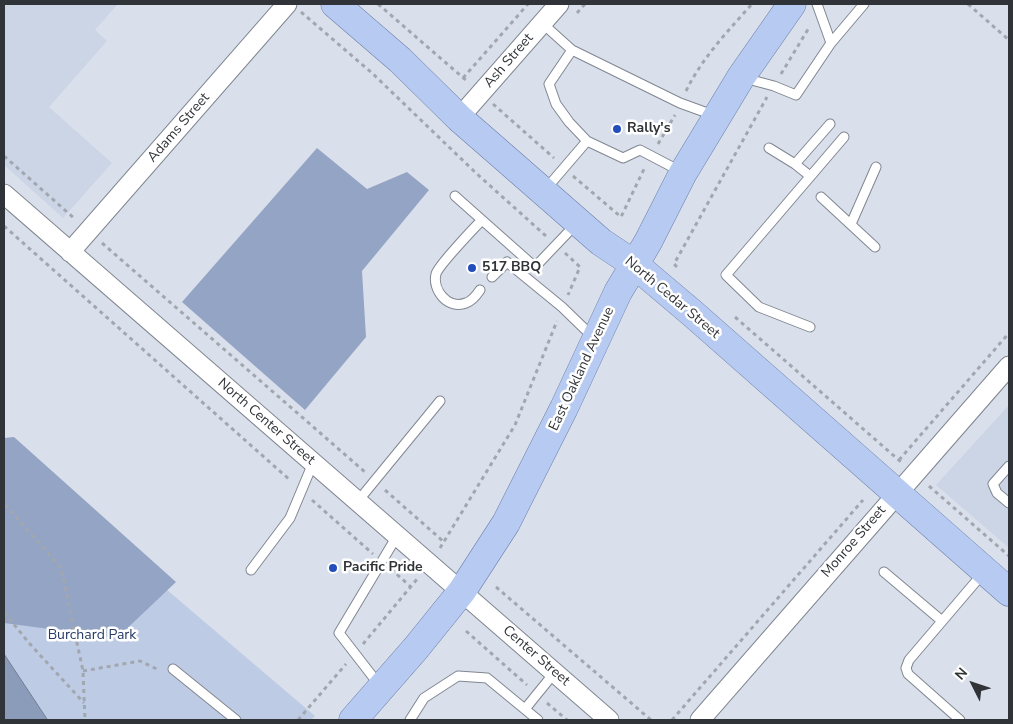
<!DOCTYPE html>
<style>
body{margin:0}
#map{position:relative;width:1013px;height:724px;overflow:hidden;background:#dae0eb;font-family:"Nunito Sans",sans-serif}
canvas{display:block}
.frame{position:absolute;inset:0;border:5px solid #303337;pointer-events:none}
.north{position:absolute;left:948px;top:659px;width:50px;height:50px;-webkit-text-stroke:4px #fff;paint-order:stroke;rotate:311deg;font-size:14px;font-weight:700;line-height:20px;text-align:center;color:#303337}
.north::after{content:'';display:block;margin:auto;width:18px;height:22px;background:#303337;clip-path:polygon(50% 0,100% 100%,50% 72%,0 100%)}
</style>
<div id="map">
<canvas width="1013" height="724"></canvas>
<div class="frame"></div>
<div class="north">N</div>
</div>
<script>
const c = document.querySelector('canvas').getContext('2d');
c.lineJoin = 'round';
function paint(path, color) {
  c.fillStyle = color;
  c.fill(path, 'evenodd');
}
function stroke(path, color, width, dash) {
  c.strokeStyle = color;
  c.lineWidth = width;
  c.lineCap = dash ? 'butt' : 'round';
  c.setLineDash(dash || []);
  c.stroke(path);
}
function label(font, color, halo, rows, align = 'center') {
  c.font = font + ' "Nunito Sans",sans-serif';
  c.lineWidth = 5;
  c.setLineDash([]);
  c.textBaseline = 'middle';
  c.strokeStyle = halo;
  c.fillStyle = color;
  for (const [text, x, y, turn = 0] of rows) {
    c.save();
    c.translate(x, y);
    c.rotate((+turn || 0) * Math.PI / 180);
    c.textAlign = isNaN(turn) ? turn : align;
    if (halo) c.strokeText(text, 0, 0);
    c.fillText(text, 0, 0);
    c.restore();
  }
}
const built = new Path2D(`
 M4,4H118L95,30L107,41L49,107L112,163L63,218L4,165Z
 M1009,405V548L936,485Z`);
const green = new Path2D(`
 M4,451L315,716L311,720H48L4,654Z`);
const forest = new Path2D(`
 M317,148L367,189L407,172L429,190L362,271L366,337L305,410L182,302Z
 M14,437L176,582L117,638L4,623V438Z`);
const water = new Path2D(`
 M4,654L47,719L48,720H4Z`);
const path = new Path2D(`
 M378,4L468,82
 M968,4L1009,40
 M301,12L372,73L477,174L546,236
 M577,13L585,4
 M781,74L810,26
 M463,78L528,4
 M686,91C702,58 728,31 752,4
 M493,104L554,158
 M658,144L675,115
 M4,156L75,219
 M573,176L621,217L645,167
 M4,226L291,481
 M102,243L365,472
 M565,253L580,267L568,295
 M677,267L674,264L767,97
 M735,317L901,462
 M899,460L1009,333
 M929,486L1009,556
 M385,490L444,542
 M312,500L373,554
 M4,506L7,507L61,568L83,671L85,720
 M440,548L515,425L557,321
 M391,569L411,587
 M496,587L651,720
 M4,612L29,643L84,703
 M466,631L527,685
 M363,644L418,578
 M83,671L140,661L159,670
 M547,703L567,720
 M298,720L346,664
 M672,720L863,500`);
const lane = new Path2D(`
 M817,4L831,43
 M542,23L572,50
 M744,78L774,86L796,95L831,43L864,4
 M769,148L795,164L830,124
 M795,164L810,176
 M682,172L640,150L623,158L587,141L569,122L556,104L549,84L572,50L680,103L713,115
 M545,190L587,141
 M455,196L482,220
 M821,197L875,247
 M851,224L876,167
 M492,277L507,262L562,307L594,338
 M480,290C476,296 472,301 466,303C448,310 432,290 436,274C438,266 474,228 482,220L535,267L576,224
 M810,327L759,307L726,275L844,137
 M1009,466L993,484L997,493L1009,503
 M358,501L440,401
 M251,570L290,518L313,463
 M884,572L942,621
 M173,669L236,720
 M380,686L339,633L397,536
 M525,709L555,672
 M410,720L424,698L458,676L487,678L538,720
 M960,720L908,674L906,668L909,660L984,572`);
const street = new Path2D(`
 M459,118L559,4
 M4,194L609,720
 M70,252L287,4
 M700,720L1009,366`);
const primary = new Path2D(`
 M335,4L400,60L459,118L498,152L601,242L634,264L692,313L1009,592
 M353,720L416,648L462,591L506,523L564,408L618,292L648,242L683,173L741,77L792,4`);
const markers = [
 [617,129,5,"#224dbb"],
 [472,268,5,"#224dbb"],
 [333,568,5,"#224dbb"]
];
const streetNames = [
 ["Ash Street",509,61,-49],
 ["Adams Street",179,128,-49],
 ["North Cedar Street",672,298,40],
 ["East Oakland Avenue",582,369,-65],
 ["North Center Street",266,422,41],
 ["Monroe Street",854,542,-49],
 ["Center Street",536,656,41]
];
const poiNames = [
 ["Rally's",627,129],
 ["517 BBQ",482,268],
 ["Pacific Pride",343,568]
];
const parkNames = [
 ["Burchard Park",92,636]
];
paint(built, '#ccd5e6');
paint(green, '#becbe4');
paint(forest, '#94a4c4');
paint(water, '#8b9bba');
stroke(water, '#707c93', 1);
stroke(lane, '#818791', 11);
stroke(street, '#818791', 21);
stroke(primary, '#697eaa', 29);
stroke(path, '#a2a7af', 3, [4, 4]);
stroke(lane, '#fff', 9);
stroke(street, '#fff', 19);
stroke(primary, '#b7caf1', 28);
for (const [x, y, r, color] of markers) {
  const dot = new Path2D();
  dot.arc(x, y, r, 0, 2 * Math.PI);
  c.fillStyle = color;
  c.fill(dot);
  stroke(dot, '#fff', 2);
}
label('14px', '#303337', '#fff', streetNames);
label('bold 14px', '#303337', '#fff', poiNames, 'left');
label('14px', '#273b66', '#fff', parkNames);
</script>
